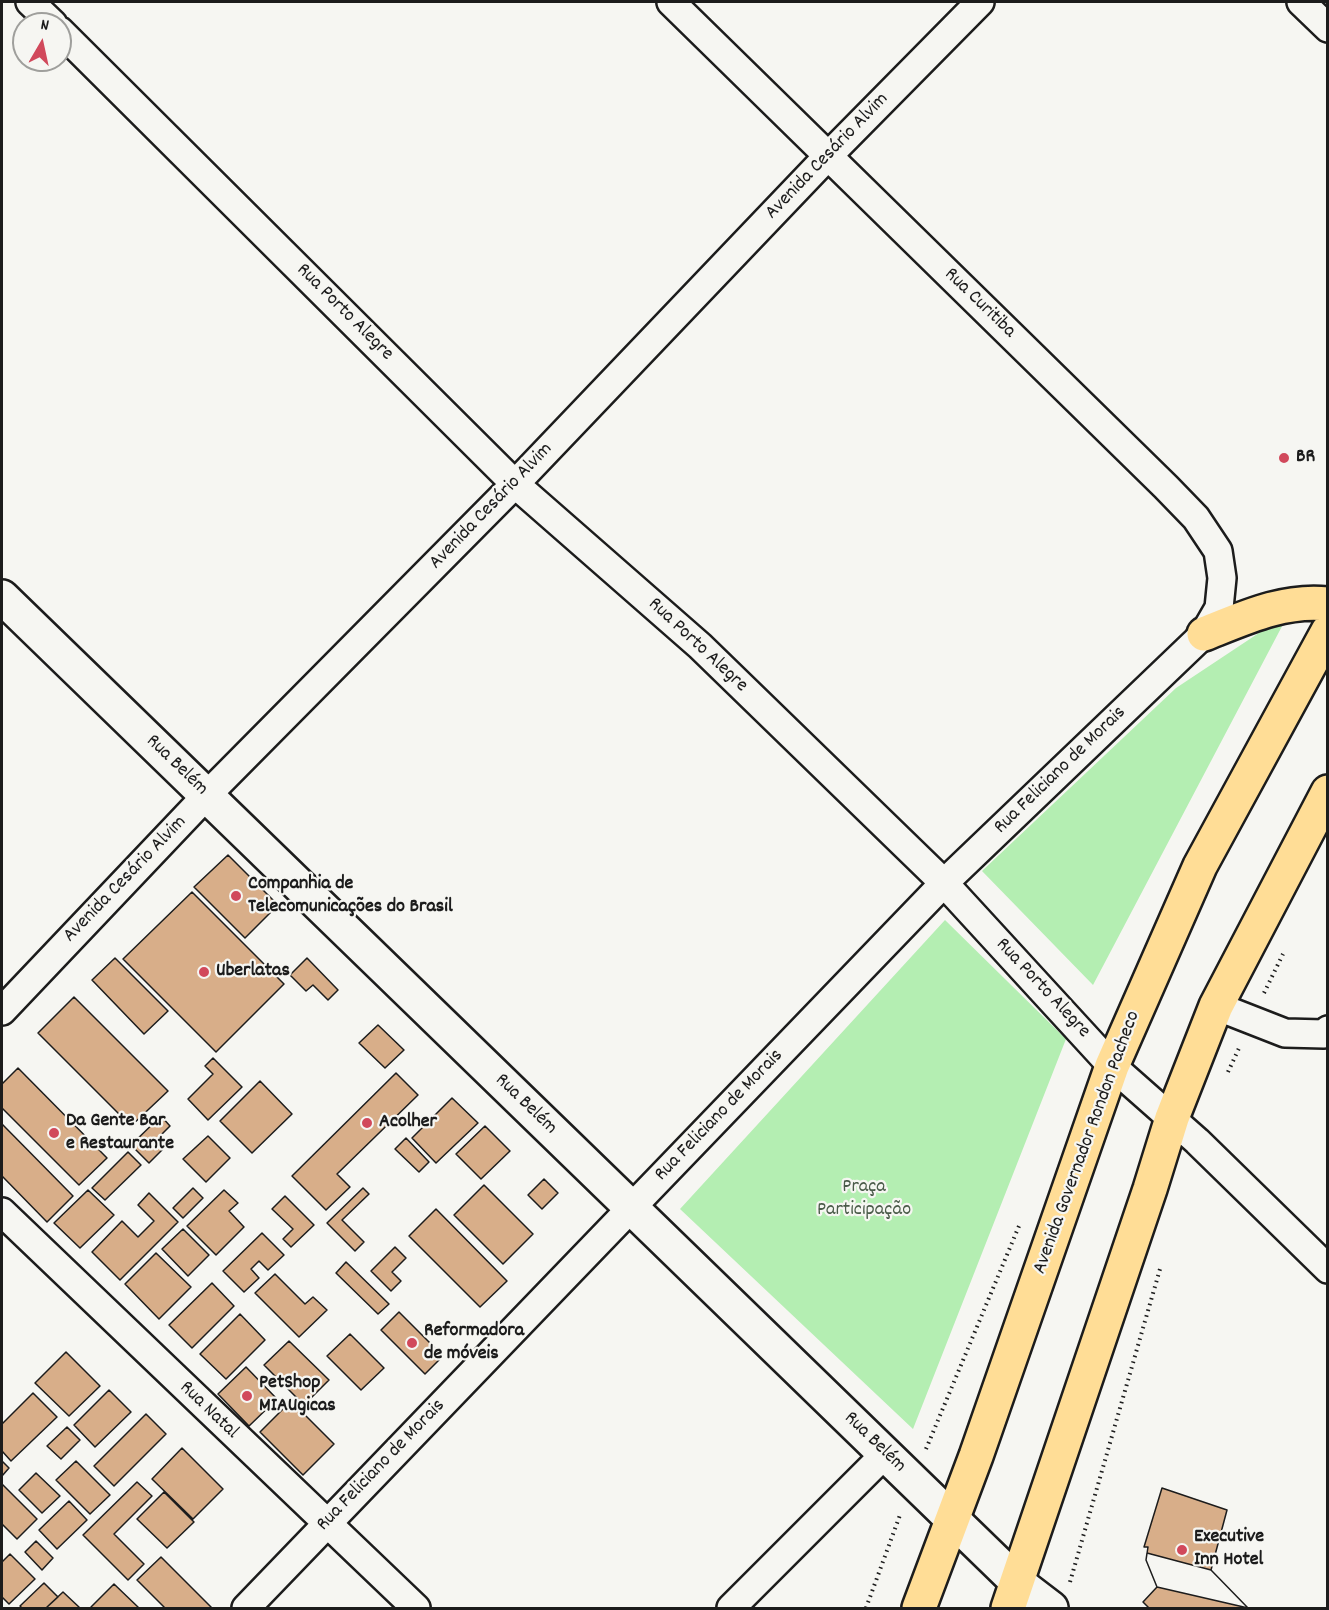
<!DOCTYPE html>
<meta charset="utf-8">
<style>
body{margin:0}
#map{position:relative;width:1329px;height:1610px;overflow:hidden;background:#f6f6f2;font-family:Dekko,sans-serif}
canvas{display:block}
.frame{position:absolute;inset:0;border:3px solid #1c1c1c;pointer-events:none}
.north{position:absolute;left:12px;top:12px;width:60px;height:60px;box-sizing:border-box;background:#f6f6f2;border:2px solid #9f9f9c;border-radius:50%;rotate:9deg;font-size:16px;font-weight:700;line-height:24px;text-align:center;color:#1c1c1c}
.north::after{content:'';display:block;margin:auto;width:21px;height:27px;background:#d1495b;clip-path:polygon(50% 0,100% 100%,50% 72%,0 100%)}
</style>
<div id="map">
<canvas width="1329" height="1610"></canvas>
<div class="frame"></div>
<div class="north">N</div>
</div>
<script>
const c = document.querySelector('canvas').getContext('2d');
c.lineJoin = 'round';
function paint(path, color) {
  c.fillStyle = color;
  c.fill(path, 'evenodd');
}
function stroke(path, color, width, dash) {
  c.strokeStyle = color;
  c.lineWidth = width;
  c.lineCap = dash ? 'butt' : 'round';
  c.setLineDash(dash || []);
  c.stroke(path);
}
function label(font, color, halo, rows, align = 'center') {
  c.font = font + ' Dekko,sans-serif';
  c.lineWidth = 4.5;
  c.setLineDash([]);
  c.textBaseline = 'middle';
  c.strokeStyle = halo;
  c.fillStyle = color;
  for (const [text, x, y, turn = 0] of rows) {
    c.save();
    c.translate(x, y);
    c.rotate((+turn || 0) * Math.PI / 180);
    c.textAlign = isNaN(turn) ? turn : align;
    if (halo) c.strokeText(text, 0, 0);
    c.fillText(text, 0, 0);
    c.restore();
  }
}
const green = new Path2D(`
 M1289,613L1093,985L982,871L1176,688Z
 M945,920L1066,1039L913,1429L680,1209Z`);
const building = new Path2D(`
 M228,855L278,905L245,938L194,887Z
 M192,892L284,984L216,1052L123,959Z
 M115,958L168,1011L144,1034L92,980Z
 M307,958L338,990L328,1000L313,985L306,991L290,975Z
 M74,997L168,1091L131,1126L38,1033Z
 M378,1025L404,1050L385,1068L359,1043Z
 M213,1058L242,1087L208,1120L188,1099L213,1074L205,1066Z
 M18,1068L107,1158L79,1185L2,1108V1084Z
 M396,1073L418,1095L337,1174L350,1187L326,1210L292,1176Z
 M260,1081L292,1114L252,1153L220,1121Z
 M452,1098L478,1123L436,1163L412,1138Z
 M161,1116L170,1126L155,1141L163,1149L149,1163L131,1145Z
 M2,1124L73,1196L47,1222L2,1176Z
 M485,1126L510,1151L481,1179L456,1154Z
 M208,1136L230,1158L206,1182L183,1159Z
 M406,1138L429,1162L419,1172L395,1149Z
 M128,1152L141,1165L105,1200L92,1188Z
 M544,1179L558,1193L542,1209L528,1195Z
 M484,1185L533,1234L503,1264L454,1215Z
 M193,1188L203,1198L183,1218L173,1208Z
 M363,1188L369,1194L342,1220L364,1242L355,1251L327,1223Z
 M88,1190L114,1215L80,1248L54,1223Z
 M224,1190L238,1203L229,1211L244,1227L216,1255L187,1226Z
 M149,1193L178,1222L120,1280L92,1252L122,1221L138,1237L154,1221L138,1205Z
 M285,1196L314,1225L291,1247L283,1239L293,1229L272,1209Z
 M436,1209L507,1281L480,1307L409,1236Z
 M183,1229L209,1255L188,1276L162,1249Z
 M262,1233L284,1255L268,1270L259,1261L251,1269L259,1278L244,1292L223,1271Z
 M395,1247L406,1258L392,1272L401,1281L391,1291L371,1271Z
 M156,1253L191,1287L159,1319L125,1284Z
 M346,1262L389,1304L378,1314L336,1273Z
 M275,1274L305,1304L313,1297L327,1310L299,1337L255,1293Z
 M212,1283L234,1306L192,1348L169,1325Z
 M399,1312L443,1356L425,1374L381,1330Z
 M240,1314L265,1340L226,1379L200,1354Z
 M350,1334L384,1368L361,1390L327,1356Z
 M289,1341L329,1380L304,1405L264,1365Z
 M66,1352L100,1386L69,1416L35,1383Z
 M246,1367L277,1399L249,1426L218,1394Z
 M109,1390L131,1412L95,1447L74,1425Z
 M33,1393L57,1417L11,1461L2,1451V1424Z
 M291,1401L334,1444L303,1475L260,1432Z
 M146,1414L166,1434L114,1486L94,1466Z
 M67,1427L80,1440L61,1459L47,1446Z
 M182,1448L223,1489L193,1519L152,1479Z
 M2,1461L9,1468L2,1476Z
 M76,1461L110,1495L90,1514L56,1480Z
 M36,1473L60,1496L42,1513L19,1490Z
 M137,1482L152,1496L114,1534L144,1564L128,1580L83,1535Z
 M2,1484L37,1519L17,1539L2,1524Z
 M1162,1488L1227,1510L1211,1570L1248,1608H1149L1143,1602L1157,1587L1146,1560L1148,1547H1144Z
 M164,1492L194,1522L167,1548L137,1519Z
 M69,1501L87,1520L57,1549L39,1530Z
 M36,1541L53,1558L42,1570L25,1552Z
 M1147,1553L1211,1570L1248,1608L1157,1587L1146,1560Z
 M10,1554L35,1579L9,1604L2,1597V1562Z
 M161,1557L212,1608H165L137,1580Z
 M44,1583L58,1597L46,1608H22L20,1606Z
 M114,1584L139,1608H92L91,1607Z
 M63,1592L80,1608H49L47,1607Z`);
const path = new Path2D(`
 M1264,993L1283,954
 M1228,1072L1240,1046
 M926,1449L1019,1226
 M1070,1582L1160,1269
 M866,1608L900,1515`);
const minor = new Path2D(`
 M30,2L53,24
 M1301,2L1328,28
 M60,31L515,484L700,646L944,883L1112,1066L1197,1141L1328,1269
 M1216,1006L1285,1033L1324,1034L1328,1030
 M2,1011L206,796L515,484L828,156L980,2
 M2,1212L416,1608
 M246,1608L944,883L1204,634L1219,608L1222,578L1218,551L1196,518L1166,487L671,2
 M731,1608L885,1454`);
const tertiary = new Path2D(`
 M2,597L1017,1582L1051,1608`);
const primary = new Path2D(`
 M1204,634C1244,618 1284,599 1328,604
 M919,1608L976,1456L1112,1066L1200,866L1328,631
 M1008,1608L1150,1189L1172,1118L1216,1006L1328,792`);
const markers = [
 [1284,458,6,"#d1495b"],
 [236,896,6,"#d1495b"],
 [204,972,6,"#d1495b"],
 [367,1123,6,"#d1495b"],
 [54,1133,6,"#d1495b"],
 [412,1343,6,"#d1495b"],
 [247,1396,6,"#d1495b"],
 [1182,1550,6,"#d1495b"]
];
const streetNames = [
 ["Avenida Cesário Alvim",828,157,-46],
 ["Rua Curitiba",979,304,44],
 ["Rua Porto Alegre",344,313,45],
 ["Avenida Cesário Alvim",492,507,-46],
 ["Rua Porto Alegre",697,646,43],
 ["Rua Belém",176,766,44],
 ["Rua Feliciano de Morais",1061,771,-44],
 ["Avenida Cesário Alvim",126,880,-46],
 ["Rua Porto Alegre",1042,989,47],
 ["Rua Belém",525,1105,44],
 ["Rua Feliciano de Morais",720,1116,-46],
 ["Avenida Governador Rondon Pacheco",1088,1143,-70],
 ["Rua Natal",208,1411,44],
 ["Rua Belém",874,1443,44],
 ["Rua Feliciano de Morais",382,1466,-46]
];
const poiNames = [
 ["BR",1296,458],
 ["Companhia de",248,885],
 ["Telecomunicações do Brasil",248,908],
 ["Uberlatas",216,972],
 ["Da Gente Bar",66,1122],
 ["e Restaurante",66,1145],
 ["Acolher",379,1123],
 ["Reformadora",424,1332],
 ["de móveis",424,1355],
 ["PetShop",259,1384],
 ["MIAUgicas",259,1407],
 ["Executive",1194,1538],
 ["Inn Hotel",1194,1561]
];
const parkNames = [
 ["Praça",864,1188],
 ["Participação",864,1211]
];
paint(green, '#b4eeb2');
paint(building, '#d8ae89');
stroke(building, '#1c1c1c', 1.5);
stroke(minor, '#1c1c1c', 32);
stroke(tertiary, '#1c1c1c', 38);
stroke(primary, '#1c1c1c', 38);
stroke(path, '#1c1c1c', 4, [1.5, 4.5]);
stroke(minor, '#f6f6f2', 27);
stroke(tertiary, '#f6f6f2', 33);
stroke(primary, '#ffdd96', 33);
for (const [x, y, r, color] of markers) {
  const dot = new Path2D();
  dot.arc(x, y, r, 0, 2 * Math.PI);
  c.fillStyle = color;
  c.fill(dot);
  stroke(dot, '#f6f6f2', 2);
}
label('20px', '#1c1c1c', '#f6f6f2', streetNames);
label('bold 20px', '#1c1c1c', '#f6f6f2', poiNames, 'left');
label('20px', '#4a5b49', '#f6f6f2', parkNames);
</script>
